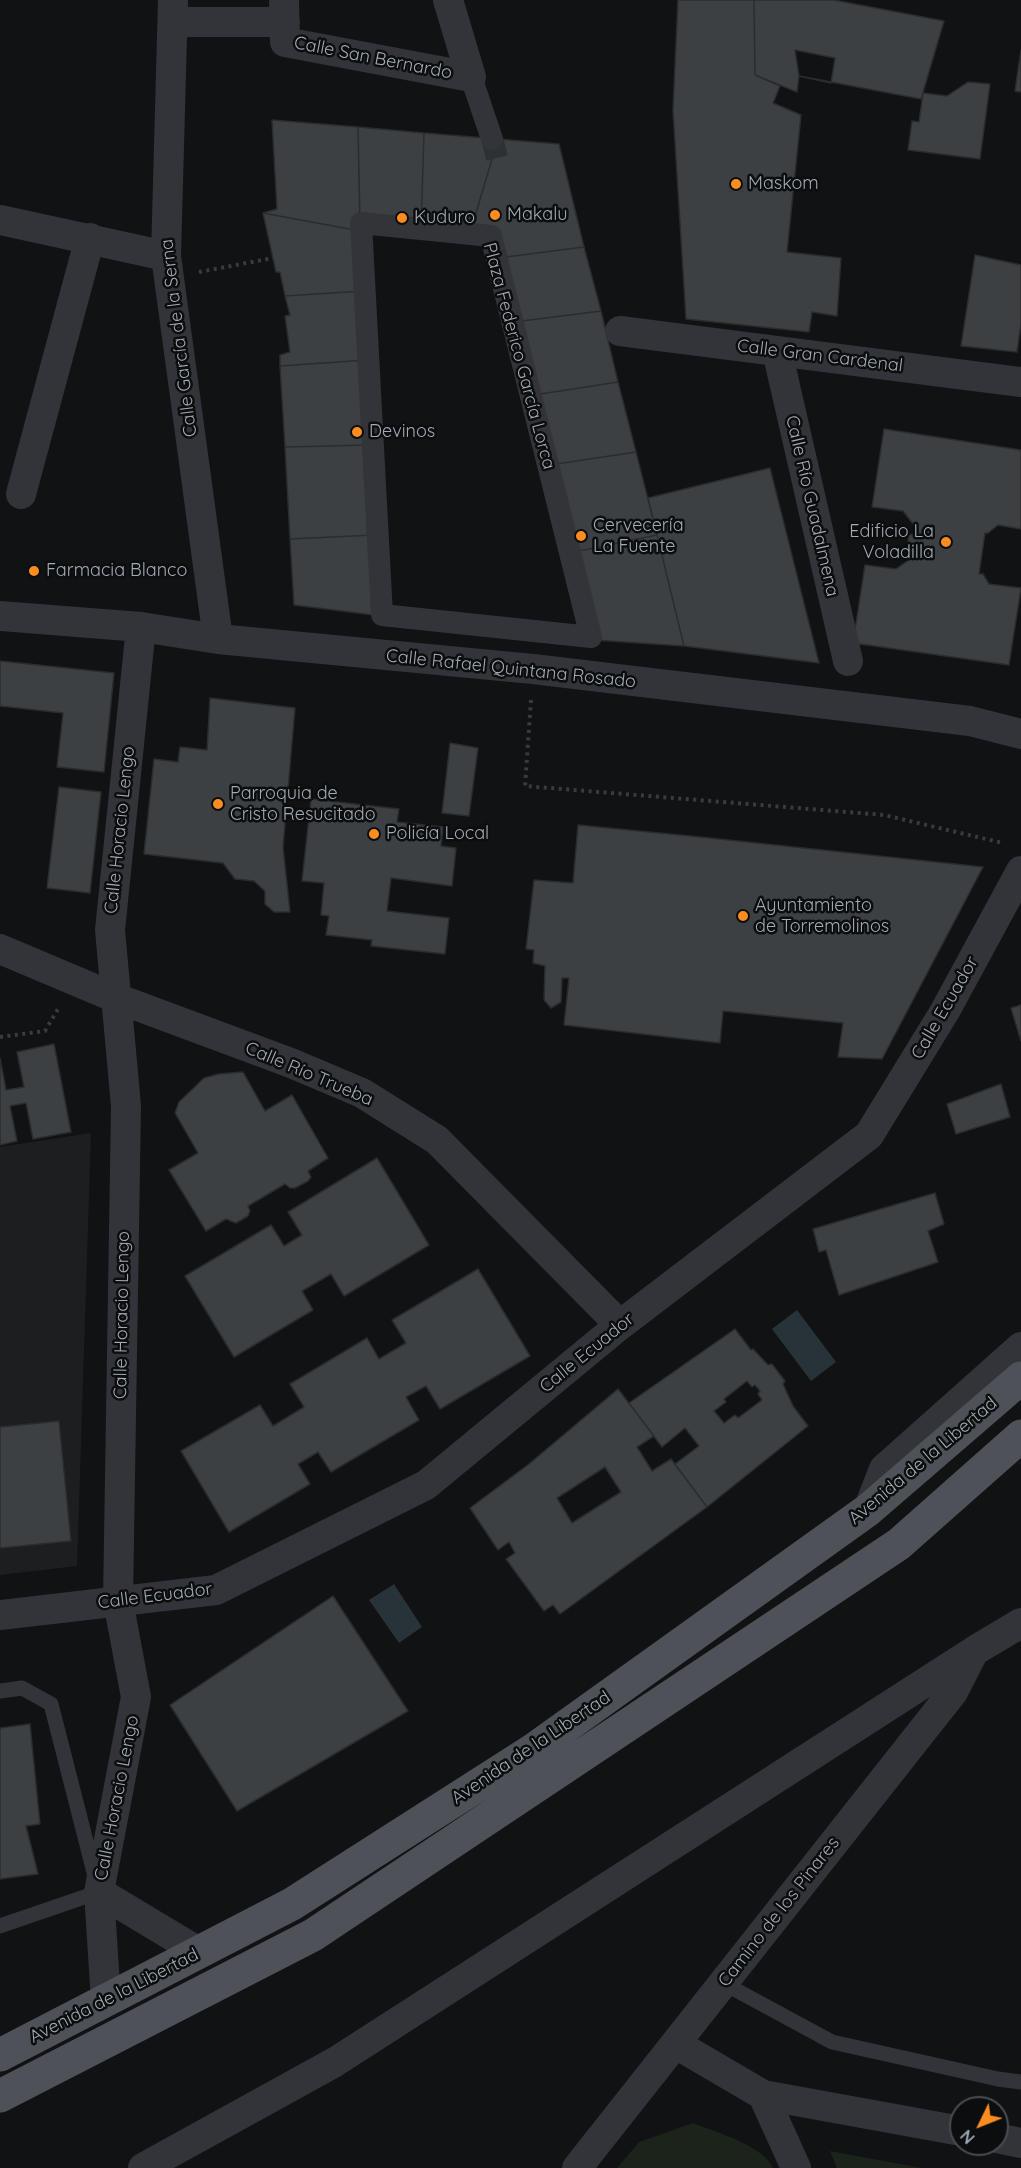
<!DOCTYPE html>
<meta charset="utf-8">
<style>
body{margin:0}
#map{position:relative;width:1021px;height:2168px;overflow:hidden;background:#111213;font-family:Quicksand,sans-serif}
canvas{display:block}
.north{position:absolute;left:949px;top:2096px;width:60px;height:60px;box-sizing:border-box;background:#0c0d0e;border:2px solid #484c51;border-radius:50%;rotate:227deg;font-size:16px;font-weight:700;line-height:24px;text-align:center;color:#a1abb5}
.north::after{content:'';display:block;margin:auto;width:21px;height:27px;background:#ff8c1e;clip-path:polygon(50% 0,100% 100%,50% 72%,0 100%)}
</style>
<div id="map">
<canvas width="1021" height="2168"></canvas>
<div class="north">N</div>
</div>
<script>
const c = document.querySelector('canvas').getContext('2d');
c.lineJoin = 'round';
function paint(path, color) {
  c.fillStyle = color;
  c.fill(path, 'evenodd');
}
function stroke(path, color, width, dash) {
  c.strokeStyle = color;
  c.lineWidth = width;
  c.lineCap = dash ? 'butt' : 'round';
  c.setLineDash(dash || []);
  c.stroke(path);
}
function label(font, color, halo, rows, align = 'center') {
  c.font = font + ' Quicksand,sans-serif';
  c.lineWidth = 5;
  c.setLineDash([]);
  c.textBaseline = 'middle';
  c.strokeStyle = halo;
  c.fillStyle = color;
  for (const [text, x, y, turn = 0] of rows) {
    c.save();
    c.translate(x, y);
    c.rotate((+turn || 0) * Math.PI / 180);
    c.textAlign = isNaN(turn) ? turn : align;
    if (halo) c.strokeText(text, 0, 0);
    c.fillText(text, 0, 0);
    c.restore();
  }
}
const built = new Path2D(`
 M91,1133L77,1566L0,1575V1147Z`);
const green = new Path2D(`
 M693,2123C715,2132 763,2145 773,2168H617L639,2142Z
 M830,2151L922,2168H837Z`);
const water = new Path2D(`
 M797,1310L836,1362L811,1381L772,1329Z
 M394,1584L422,1627L399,1643L369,1600Z`);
const building = new Path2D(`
 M678,0H754L755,75L780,86L773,103L801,115L787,252L841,258L837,316L812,312L809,332L686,319L673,110Z
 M754,0H834L944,21L921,99L799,76L797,92L755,75Z
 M795,50L835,58L831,83L799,76Z
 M1021,50V92L1015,91Z
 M968,82L990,84L980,159L908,150L912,121L919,122L923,93L947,96Z
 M272,120L358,127L360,231L263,213L277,209Z
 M358,127L424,133L421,229L360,222Z
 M424,133L498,139L470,233L421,229Z
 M498,139L559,144L584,247L498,258L470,233Z
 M263,213L360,231L362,291L285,296L280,272H276Z
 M584,247L601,311L514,322L498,258Z
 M975,255L1021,265V323L1017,352L961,346Z
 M362,291L367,360L280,366V355L290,352L285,316L290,315L285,296Z
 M601,311L618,382L534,395L514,322Z
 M367,360L370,445L285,447L280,366Z
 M618,382L636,452L550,465L534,395Z
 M884,429L1021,450V529L998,525L988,533H985L979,574H983L989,584L1021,588L1009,665L853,643L865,565L896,569L913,557L914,550L907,549L909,534L916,535L917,529L903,511L872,507Z
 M370,445L374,535L290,539L285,447Z
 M636,452L657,535L574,552L550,465Z
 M770,468L819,663L684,646L648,498Z
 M374,535L382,616L294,605L290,539Z
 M657,535L684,646L594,640L574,552Z
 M0,661L114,673L104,772L57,767L63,713L0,706Z
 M210,698L295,708L283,847L290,912H274L265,904V891L254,881L235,879L223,863L144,854L154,759L178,762L180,747L207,750Z
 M450,743L478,748L469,816L442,813Z
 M59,787L101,792L90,893L47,888Z
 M311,799L399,809L397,822L443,827L441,846L456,848L452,886L391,878L387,911L449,918L445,954L371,946L372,940L326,935L329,916L321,915L324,883L302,881Z
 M578,825L700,837L983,867L882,1059L838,1057L843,1023L723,1011L720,1043L564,1025L569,978H562L561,1002L551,1008L544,1000L545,966L533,963L534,950L526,949L534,880L573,883Z
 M1021,1005V1041L1011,1008Z
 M54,1044L71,1132L33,1139L26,1103L10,1106L17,1141L0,1145V1058L6,1090L24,1087L17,1052Z
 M243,1072L265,1111L292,1095L328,1158L308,1171L311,1177L308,1181L295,1188H290L285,1184L248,1206L250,1211L248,1216L236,1223L226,1219L206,1231L169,1170L198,1153L175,1113L179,1102L204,1078L219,1074Z
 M1001,1084L1010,1117L956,1134L947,1104Z
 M377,1158L429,1245L344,1296L331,1274L302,1291L313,1310L234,1357L185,1276L271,1225L284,1246L302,1235L288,1212Z
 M935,1193L944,1224L928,1231L938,1262L839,1295L826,1250L819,1252L813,1229Z
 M478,1269L530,1356L440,1409L426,1386L406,1397L419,1420L331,1472L318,1452L298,1464L310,1484L229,1532L181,1451L260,1405L273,1426L304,1407L290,1384L367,1338L379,1359L406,1343L392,1320Z
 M735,1329L751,1350L753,1349L768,1365L772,1364L785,1381L783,1384L793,1406L808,1426L707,1507L675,1464L699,1446L685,1428L662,1447L629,1403ZM747,1381L752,1387L755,1385L760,1391L758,1394L762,1400L738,1418L735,1415L724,1423L714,1411L726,1402L724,1399Z
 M618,1389L654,1436L637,1447L652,1471L671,1459L707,1507L560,1614L553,1605L544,1611L506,1559L515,1553L509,1542L498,1550L470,1508L529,1464ZM605,1467L621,1492L572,1523L557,1498Z
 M59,1421L71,1541L0,1548V1427Z
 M333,1596L408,1711L237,1811L170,1705Z
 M30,1724L40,1824L26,1826L38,1874L0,1879V1728Z`);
const pedestrianTunnel = new Path2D(`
 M492,139L497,158`);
const path = new Path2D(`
 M199,272L273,258
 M531,700L525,786L884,815L1003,843
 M0,1037L45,1031L58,1009`);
const service = new Path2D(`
 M0,1691L22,1688L51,1704L99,1892L0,1926
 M723,1983L832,2042L998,2079L1021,2082`);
const pedestrian = new Path2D(`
 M471,77L492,139
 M361,223L491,236L591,637L382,615Z`);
const minor = new Path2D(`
 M173,0L166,256L218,639
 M284,0L285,42L471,77L448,0
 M174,22H285
 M0,220L166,256
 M620,331L1021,382
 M777,351L848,661
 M21,494L90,238
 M0,616L141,627L218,639L533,669L970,721L1021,734
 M0,949L116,998L291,1063L362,1093L437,1140L620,1325
 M868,1510L884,1469L1021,1347
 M0,1615L216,1590L426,1485L620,1325L869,1135L945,1011L1021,871
 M99,1892L199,1952
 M106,2001L99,1892L136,1697L118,1601L126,1106L110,930L141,627
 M676,2044L763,2095L961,2131
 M763,2095L796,2168
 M997,2138L1021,2143
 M143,2168L335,2062L974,1651L1021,1623
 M577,2168L953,1692L974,1651`);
const primary = new Path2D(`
 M0,2055L292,1904L533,1750L868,1510L1021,1378
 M0,2096L313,1935L899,1544L1021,1436`);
const markers = [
 [736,184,6,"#ff8c1e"],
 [495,215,6,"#ff8c1e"],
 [402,218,6,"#ff8c1e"],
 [357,432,6,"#ff8c1e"],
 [581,536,6,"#ff8c1e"],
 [946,542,6,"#ff8c1e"],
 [34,571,6,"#ff8c1e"],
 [218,804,6,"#ff8c1e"],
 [374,834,6,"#ff8c1e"],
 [743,916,6,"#ff8c1e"]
];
const streetNames = [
 ["Calle San Bernardo",373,58,11],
 ["Calle García de la Serna",179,338,-97],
 ["Plaza Federico García Lorca",519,356,75],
 ["Calle Gran Cardenal",820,356,7],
 ["Calle Río Guadalmena",812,506,77],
 ["Calle Rafael Quintana Rosado",511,669,6],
 ["Calle Horacio Lengo",120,830,-84],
 ["Calle Ecuador",945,1008,-60],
 ["Calle Río Trueba",309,1074,23],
 ["Calle Horacio Lengo",122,1315,-89],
 ["Calle Ecuador",587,1353,-39],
 ["Avenida de la Libertad",923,1461,-40],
 ["Calle Ecuador",155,1596,-7],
 ["Avenida de la Libertad",531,1748,-34],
 ["Calle Horacio Lengo",117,1798,-79],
 ["Camino de los Pinares",779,1912,-52],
 ["Avenida de la Libertad",114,1996,-27]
];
const poiNames = [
 ["Maskom",748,184],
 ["Makalu",507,215],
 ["Kuduro",414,218],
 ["Devinos",369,432],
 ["Cervecería",593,526],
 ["La Fuente",593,547],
 ["Edificio La",934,532,"right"],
 ["Voladilla",934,553,"right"],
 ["Farmacia Blanco",46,571],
 ["Parroquia de",230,794],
 ["Cristo Resucitado",230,815],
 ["Policía Local",386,834],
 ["Ayuntamiento",755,906],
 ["de Torremolinos",755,927]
];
paint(built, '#1d1e20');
paint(green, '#1b231b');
paint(water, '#273338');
paint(building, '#3d4043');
stroke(building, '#2b2c2f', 1.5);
stroke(pedestrianTunnel, '#2e3133', 22, [22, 11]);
stroke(path, '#383b40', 4, [3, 4.5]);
stroke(service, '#323439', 15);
stroke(pedestrian, '#323439', 22);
stroke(minor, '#323439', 30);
stroke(primary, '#4e5258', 33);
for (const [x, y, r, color] of markers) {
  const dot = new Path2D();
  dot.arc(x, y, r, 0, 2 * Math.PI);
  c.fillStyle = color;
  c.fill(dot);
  stroke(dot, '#0c0d0e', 2);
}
label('18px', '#a1abb5', '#0c0d0e', streetNames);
label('18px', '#a1abb5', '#0c0d0e', poiNames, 'left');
</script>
